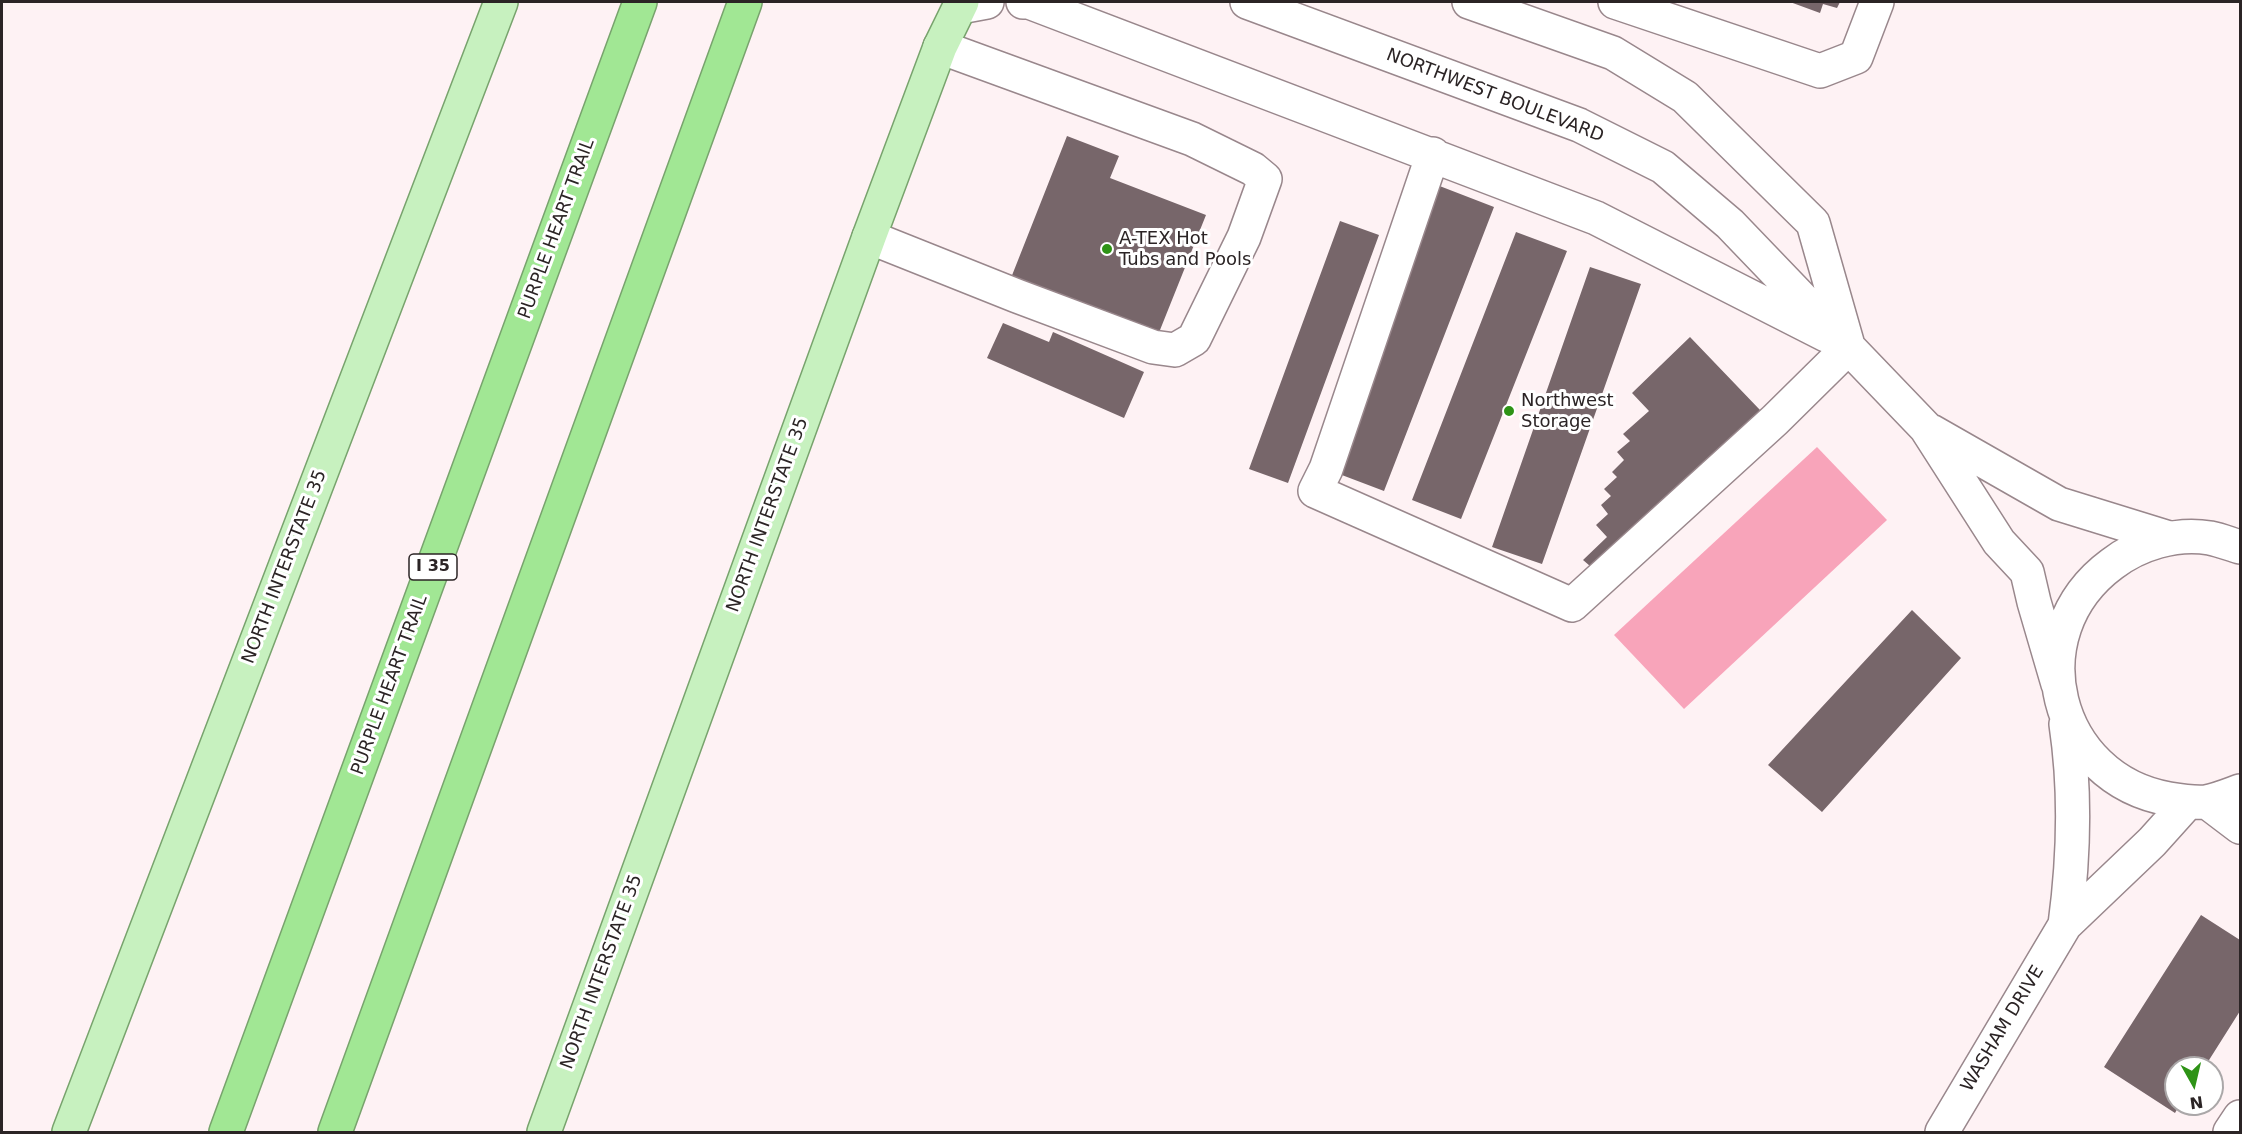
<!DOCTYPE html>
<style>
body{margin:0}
#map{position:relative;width:2242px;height:1134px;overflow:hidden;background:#fef2f4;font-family:"DejaVu Sans",sans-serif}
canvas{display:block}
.frame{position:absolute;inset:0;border:3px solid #2b2425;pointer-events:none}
.north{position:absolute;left:2164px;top:1056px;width:60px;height:60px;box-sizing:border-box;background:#fff;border:2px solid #aaa7a8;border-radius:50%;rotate:172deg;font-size:16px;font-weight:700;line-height:24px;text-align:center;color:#2b2425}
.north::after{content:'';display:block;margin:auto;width:21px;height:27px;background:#2e9316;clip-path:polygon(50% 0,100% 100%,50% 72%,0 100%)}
</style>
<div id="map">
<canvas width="2242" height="1134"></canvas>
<div class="frame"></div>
<div class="north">N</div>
</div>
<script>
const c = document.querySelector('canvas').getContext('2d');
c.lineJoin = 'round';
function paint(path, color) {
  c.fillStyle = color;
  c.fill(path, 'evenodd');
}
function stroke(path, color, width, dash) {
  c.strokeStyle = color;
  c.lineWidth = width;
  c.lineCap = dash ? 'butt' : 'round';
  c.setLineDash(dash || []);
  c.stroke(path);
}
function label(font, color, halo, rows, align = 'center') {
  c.font = font + ' "DejaVu Sans",sans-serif';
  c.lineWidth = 6;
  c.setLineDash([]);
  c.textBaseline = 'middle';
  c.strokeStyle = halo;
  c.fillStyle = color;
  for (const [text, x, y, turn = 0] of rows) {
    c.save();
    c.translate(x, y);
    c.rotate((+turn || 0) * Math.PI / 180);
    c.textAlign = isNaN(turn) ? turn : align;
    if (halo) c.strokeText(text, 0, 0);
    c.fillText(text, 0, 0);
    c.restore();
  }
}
const water = new Path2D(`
 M1817,447L1887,520L1684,709L1614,635Z`);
const building = new Path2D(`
 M1790,2H1840L1837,8L1823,4L1820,13Z
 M1067,136L1119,156L1110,178L1206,215L1156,340L1009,283Z
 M1437,185L1494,207L1384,491L1326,469Z
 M1340,221L1379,235L1288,483L1249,469Z
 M1516,232L1567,251L1461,519L1412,500Z
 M1590,267L1641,284L1542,564L1492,547Z
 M1003,323L1049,342L1053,332L1144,372L1124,418L987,358Z
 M1690,337L1760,410L1579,580L1577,578L1590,566L1583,560L1607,537L1596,525L1608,514L1601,505L1611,496L1604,489L1617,477L1612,472L1624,460L1617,452L1630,441L1623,434L1649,411L1632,393Z
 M1912,610L1961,658L1822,812L1768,765Z
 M2201,915L2240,940V1011L2204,1068H2176V1104H2180L2175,1113L2104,1067Z`);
const minor = new Path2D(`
 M1023,2H1029L1596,218L1826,335
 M1247,2L1579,125L1663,167L1730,224L1926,428L1999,542L2027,572L2034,602L2058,684
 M1469,2L1613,53L1685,97L1813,223L1847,342
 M1615,2L1820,71L1856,57L1877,2
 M960,7L987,2
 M1433,154L1326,469L1315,491L1572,605L1775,420L1849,347
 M869,237L1017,296L1153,347L1175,350L1194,339L1244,237L1265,179L1253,169L1192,139L940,47
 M1931,431L2059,504L2169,538
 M2240,547C2230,544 2220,540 2210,538C2176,532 2138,544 2112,564C2017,634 2054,779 2169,799C2181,801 2194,803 2206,802C2217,800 2229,795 2240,791
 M2207,802L2240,827
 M2065,925C2074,858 2076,791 2066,724
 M1942,1132L2065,925L2152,842L2188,802
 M2230,1132L2240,1117`);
const major = new Path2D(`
 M69,1132L501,2
 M544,1132L869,237L940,47L962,2`);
const highway = new Path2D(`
 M226,1132L640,2
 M335,1132L745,2`);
const markers = [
 [1107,249,6,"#2e9316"],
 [1509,411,6,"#2e9316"]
];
const shields = [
 [433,567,48]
];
const shieldNames = [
 ["I 35",433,567]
];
const streetNames = [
 ["NORTHWEST BOULEVARD",1495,96,21],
 ["PURPLE HEART TRAIL",557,229,-70],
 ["NORTH INTERSTATE 35",768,515,-70],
 ["NORTH INTERSTATE 35",285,567,-69],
 ["PURPLE HEART TRAIL",390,685,-70],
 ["NORTH INTERSTATE 35",602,972,-70],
 ["WASHAM DRIVE",2003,1029,-59]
];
const poiNames = [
 ["A-TEX Hot",1119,239],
 ["Tubs and Pools",1119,260],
 ["Northwest",1521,401],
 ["Storage",1521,422]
];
paint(water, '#f8a4ba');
paint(building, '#77666a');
stroke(minor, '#99878c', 36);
stroke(major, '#78a36d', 36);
stroke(highway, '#78a36d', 36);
stroke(minor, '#fff', 33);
stroke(major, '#c7f1bf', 33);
stroke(highway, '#a1e794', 33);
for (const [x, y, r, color] of markers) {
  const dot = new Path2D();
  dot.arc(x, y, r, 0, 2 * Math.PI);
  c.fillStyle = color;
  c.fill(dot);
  stroke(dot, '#fff', 2);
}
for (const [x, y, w] of shields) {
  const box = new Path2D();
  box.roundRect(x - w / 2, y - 13, w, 26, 4.5);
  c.fillStyle = '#fff';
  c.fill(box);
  stroke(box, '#2b2425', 1.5);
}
label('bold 16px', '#2b2425', null, shieldNames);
label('18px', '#2b2425', '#fff', streetNames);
label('18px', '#2b2425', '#fff', poiNames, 'left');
</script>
